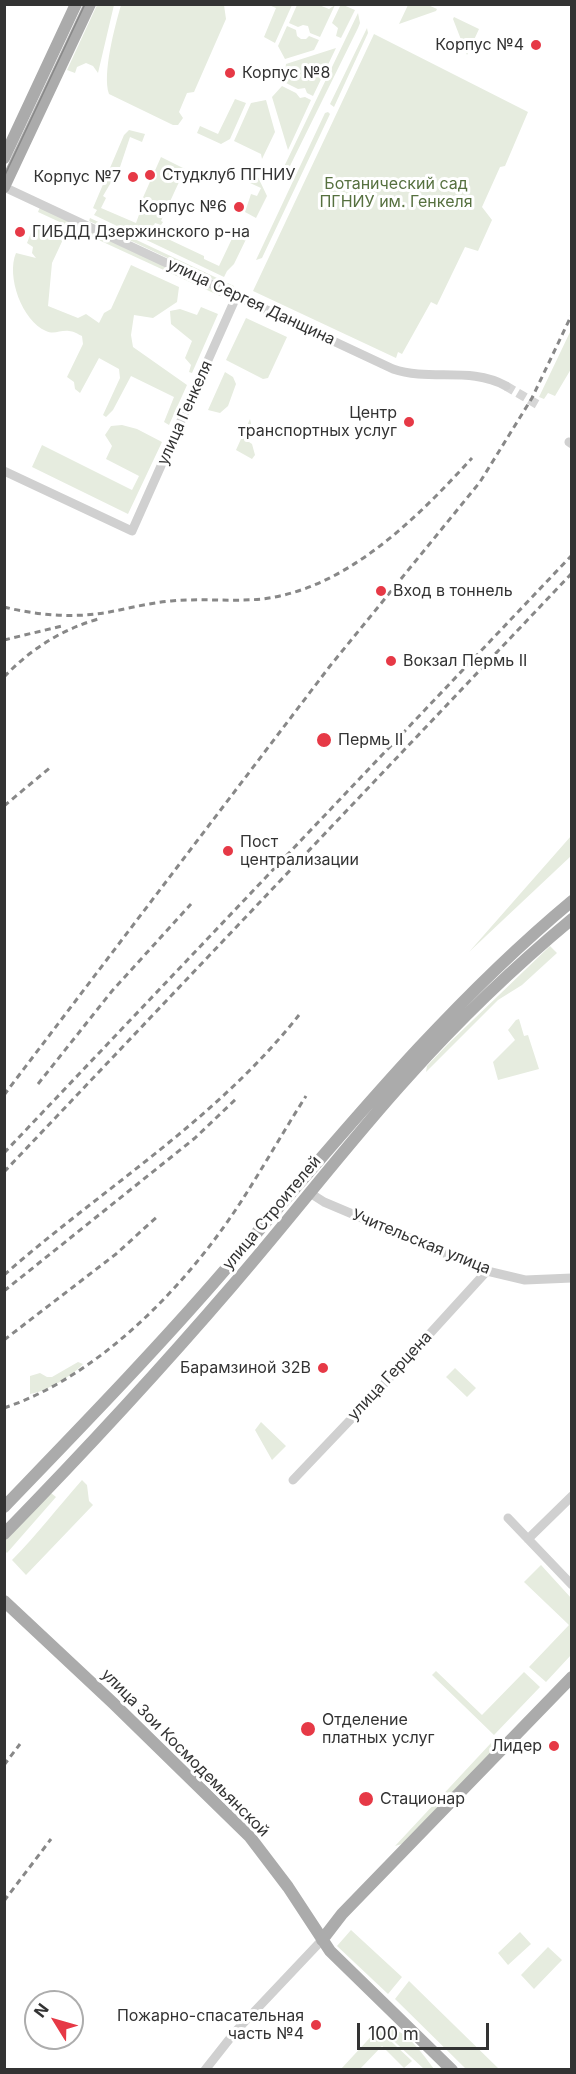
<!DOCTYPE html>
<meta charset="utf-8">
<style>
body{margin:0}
#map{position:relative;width:576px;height:2074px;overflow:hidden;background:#fff;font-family:Inter,sans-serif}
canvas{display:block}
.frame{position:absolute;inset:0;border:6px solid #333;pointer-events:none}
.north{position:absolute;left:24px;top:1990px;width:60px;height:60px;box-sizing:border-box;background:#fff;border:2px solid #adadad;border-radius:50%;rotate:307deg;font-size:16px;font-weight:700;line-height:24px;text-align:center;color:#333}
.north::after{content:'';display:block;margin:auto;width:21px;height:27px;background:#e63946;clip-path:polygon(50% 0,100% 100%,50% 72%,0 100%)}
.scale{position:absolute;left:357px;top:2023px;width:132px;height:27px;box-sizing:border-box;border:3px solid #333;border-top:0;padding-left:8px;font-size:18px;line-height:21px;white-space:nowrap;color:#333;-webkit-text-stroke:4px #fff;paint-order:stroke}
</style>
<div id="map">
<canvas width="576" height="2074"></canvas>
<div class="frame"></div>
<div class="north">N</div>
<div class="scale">100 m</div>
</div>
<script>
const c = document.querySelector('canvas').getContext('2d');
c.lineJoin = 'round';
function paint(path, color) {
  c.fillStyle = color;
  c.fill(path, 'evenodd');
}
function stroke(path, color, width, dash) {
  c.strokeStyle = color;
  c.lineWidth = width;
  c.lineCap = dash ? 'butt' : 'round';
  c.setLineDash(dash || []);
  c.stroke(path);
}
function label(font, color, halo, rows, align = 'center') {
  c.font = font + ' Inter,sans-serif';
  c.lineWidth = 6;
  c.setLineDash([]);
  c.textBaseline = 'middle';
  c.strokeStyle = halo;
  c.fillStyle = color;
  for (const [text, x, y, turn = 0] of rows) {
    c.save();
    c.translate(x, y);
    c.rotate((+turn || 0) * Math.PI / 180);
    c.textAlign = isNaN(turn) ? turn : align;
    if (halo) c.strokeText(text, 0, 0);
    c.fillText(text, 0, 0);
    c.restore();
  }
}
const green = new Path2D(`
 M341,4L355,10L341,38L336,36L338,28L332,23Z
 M97,5H114L98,73L93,66L86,63L77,67L75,73L67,70Z
 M121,5H224L226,19L194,92L187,93L179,112L183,118L178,125H173L109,94C102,74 115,26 121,5Z
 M269,5H292L275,43L264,37L276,8Z
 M297,5H319L329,9L335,5L320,37L310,33L308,26L303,25L298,27L289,23Z
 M408,5H428L437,9L436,11L399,24Z
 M358,13L360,23L358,28L287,172L281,173Z
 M454,17L479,29L467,55L453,19Z
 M287,26L296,30L297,36L301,39H306L309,36L319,40L314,50L285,59L278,46Z
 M367,28L368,33L334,107L330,104Z
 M374,34L528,112L505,166L500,167L482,207L492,220L478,251L465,247L437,305L431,302L402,354L398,352L396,358L253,291Z
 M336,48L313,96L307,93L305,88L298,89L284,82L286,64Z
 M282,86L296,93L300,98L305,97L311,100L288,150L272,97Z
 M235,99L246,103L230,139L221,144L197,133L200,126L218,134Z
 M266,100L275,132L262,159L261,154L234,141L251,103Z
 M328,112L330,114L262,258L256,260L325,113Z
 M129,130L145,134L142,142L130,137L120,167L103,196L106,198L101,208L136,223L140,212L137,211L161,157L185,169L161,221L163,222L161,225L155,223L151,231L204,256V259L219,266L238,226L250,231L234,264L227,271L224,277L94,215L97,210L93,208L124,135Z
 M254,174L257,175L267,196L256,218L245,212L251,194L257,196L261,188L250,183Z
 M40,207L222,292L220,296L38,212Z
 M90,218L234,286L233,289L89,221Z
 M40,223L66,233L52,263L48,306L78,318L86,314L99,323L104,313L111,309L131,265L179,287L177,302L153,318L134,315L131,335L133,347L187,385L169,425L164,422L174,397L131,376L113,410L106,417L103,415L120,378L119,369L99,358L80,393L75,389L74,382L67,377L83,344L82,336C78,334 73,331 69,331C60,330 54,335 46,331C22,321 6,276 16,253L36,258L32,253L33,247L27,243L34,225Z
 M201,307L218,314L192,373L189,372L191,365L185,358L192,341L171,324L170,311L180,309L197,315Z
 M246,318L287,337L268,378L263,379L226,360Z
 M571,330V369L555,396L548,393L544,399L539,397Z
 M225,372L233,377L236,384L228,406L220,413L208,410Z
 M250,419L254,437L252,436L249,442L252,444L255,455L252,459L236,450Z
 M122,425L137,429L162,442L128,514L32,467L42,445L132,490L139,476L106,459L112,446L105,435L111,426Z
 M571,836V856L469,952Z
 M550,946L557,953L522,985L498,1000L426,1072L427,1066L448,1044Z
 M519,1019L524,1036L528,1035L539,1069L498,1080L493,1062L515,1040L508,1030L516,1020Z
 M78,1362L83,1364C71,1377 47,1391 30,1394V1376L40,1373L47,1377H52Z
 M455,1368L476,1388L467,1397L446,1377Z
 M261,1422L286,1446L272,1460L255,1430Z
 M82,1480L87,1485L89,1501L93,1505L26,1575L12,1560C37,1535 58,1507 82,1480Z
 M51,1493L56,1497L7,1553L5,1551L4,1542Z
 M541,1565L572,1599L571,1655L546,1682L529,1667L569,1625L524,1582Z
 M436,1671L482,1715L524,1672L540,1687L494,1735L432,1675Z
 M491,1743L493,1752L405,1843L395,1846Z
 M351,1930L402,1977L388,1994L337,1946Z
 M520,1932L531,1944L508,1965L498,1953Z
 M548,1947L562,1960L534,1989L521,1975Z
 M409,1981L499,2069H466L395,1999Z
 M389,2028C408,2031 423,2055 434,2069H424L383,2031Z
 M378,2029L412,2061L404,2068L382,2046L360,2069H341Z`);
const minorTunnel = new Path2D(`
 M506,386L540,406`);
const minor = new Path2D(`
 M4,187L393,369C430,382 470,366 506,386
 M569,442L572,444
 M4,471L132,531L237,295
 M310,1193L324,1202L487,1271L525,1280L572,1278
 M293,1480L373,1396L487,1271
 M508,1518L572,1585
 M528,1539L572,1496
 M205,2070L235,2032L322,1940`);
const major = new Path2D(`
 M4,158L76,4
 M4,187L90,4
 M4,1507C79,1429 154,1352 224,1271C335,1143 441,1010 572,901
 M4,1534C83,1453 159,1371 232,1286C292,1217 347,1144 408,1077C458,1021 513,968 572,919
 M4,1601L113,1703L250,1837L288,1887L330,1951L452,2070
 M322,1940L342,1914L572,1677`);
const tram = new Path2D(`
 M4,177L85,4`);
const rail = new Path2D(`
 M4,607C36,615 71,618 104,613C126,609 148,603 171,601C201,598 231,602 262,599C347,589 417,518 472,458
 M4,640L62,626
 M4,677C32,648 61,630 98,619
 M4,806L52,766
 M38,1084L112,991L191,904
 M4,1095L330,666L480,482L532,398L572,314
 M4,1153L572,555
 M4,1172L572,573
 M4,1275C103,1188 216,1120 299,1015
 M4,1291L195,1138L238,1097
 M4,1340L116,1254L159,1215
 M4,1408C102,1375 190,1282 244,1197C265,1164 285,1129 306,1096
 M4,1765L20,1744
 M4,1901L51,1839`);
const markers = [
 [536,45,6,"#e63946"],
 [230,73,6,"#e63946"],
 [150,175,6,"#e63946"],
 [133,177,6,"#e63946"],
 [239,207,6,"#e63946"],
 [20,232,6,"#e63946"],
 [409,422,6,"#e63946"],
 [381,591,6,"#e63946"],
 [391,661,6,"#e63946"],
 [324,740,8,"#e63946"],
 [228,851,6,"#e63946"],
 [323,1368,6,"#e63946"],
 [308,1729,8,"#e63946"],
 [554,1746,6,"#e63946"],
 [366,1799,8,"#e63946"],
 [316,2025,6,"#e63946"]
];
const poiNames = [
 ["Корпус №4",524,45,"right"],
 ["Корпус №8",242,73],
 ["Студклуб ПГНИУ",162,175],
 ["Корпус №7",121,177,"right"],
 ["Корпус №6",227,207,"right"],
 ["ГИБДД Дзержинского р-на",32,232],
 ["Центр",397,413,"right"],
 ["транспортных услуг",397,431,"right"],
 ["Вход в тоннель",393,591],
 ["Вокзал Пермь II",403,661],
 ["Пермь II",338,740],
 ["Пост",240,842],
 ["централизации",240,860],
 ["Барамзиной 32В",311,1368,"right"],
 ["Отделение",322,1720],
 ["платных услуг",322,1738],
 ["Лидер",542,1746,"right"],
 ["Стационар",380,1799],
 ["Пожарно-спасательная",304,2016,"right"],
 ["часть №4",304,2034,"right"]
];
const parkNames = [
 ["Ботанический сад",396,184],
 ["ПГНИУ им. Генкеля",396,202]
];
const streetNames = [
 ["улица Сергея Данщина",251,302,25],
 ["улица Генкеля",185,413,-66],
 ["улица Строителей",272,1213,-50],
 ["Учительская улица",421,1242,22],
 ["улица Герцена",390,1376,-47],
 ["улица Зои Космодемьянской",185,1753,45]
];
paint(green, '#e6ecdf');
stroke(minorTunnel, '#d6d6d6', 9, [9, 4.5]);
stroke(minor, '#d0d0d0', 9);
stroke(major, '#ababab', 12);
stroke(tram, '#888', 1.5);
stroke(rail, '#888', 3, [6, 4.5]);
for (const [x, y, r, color] of markers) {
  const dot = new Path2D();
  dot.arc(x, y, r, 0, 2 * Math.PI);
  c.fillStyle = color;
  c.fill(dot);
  stroke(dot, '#fff', 2);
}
label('16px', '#333', '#fff', poiNames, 'left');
label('16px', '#56703f', '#fff', parkNames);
label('16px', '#333', '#fff', streetNames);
</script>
